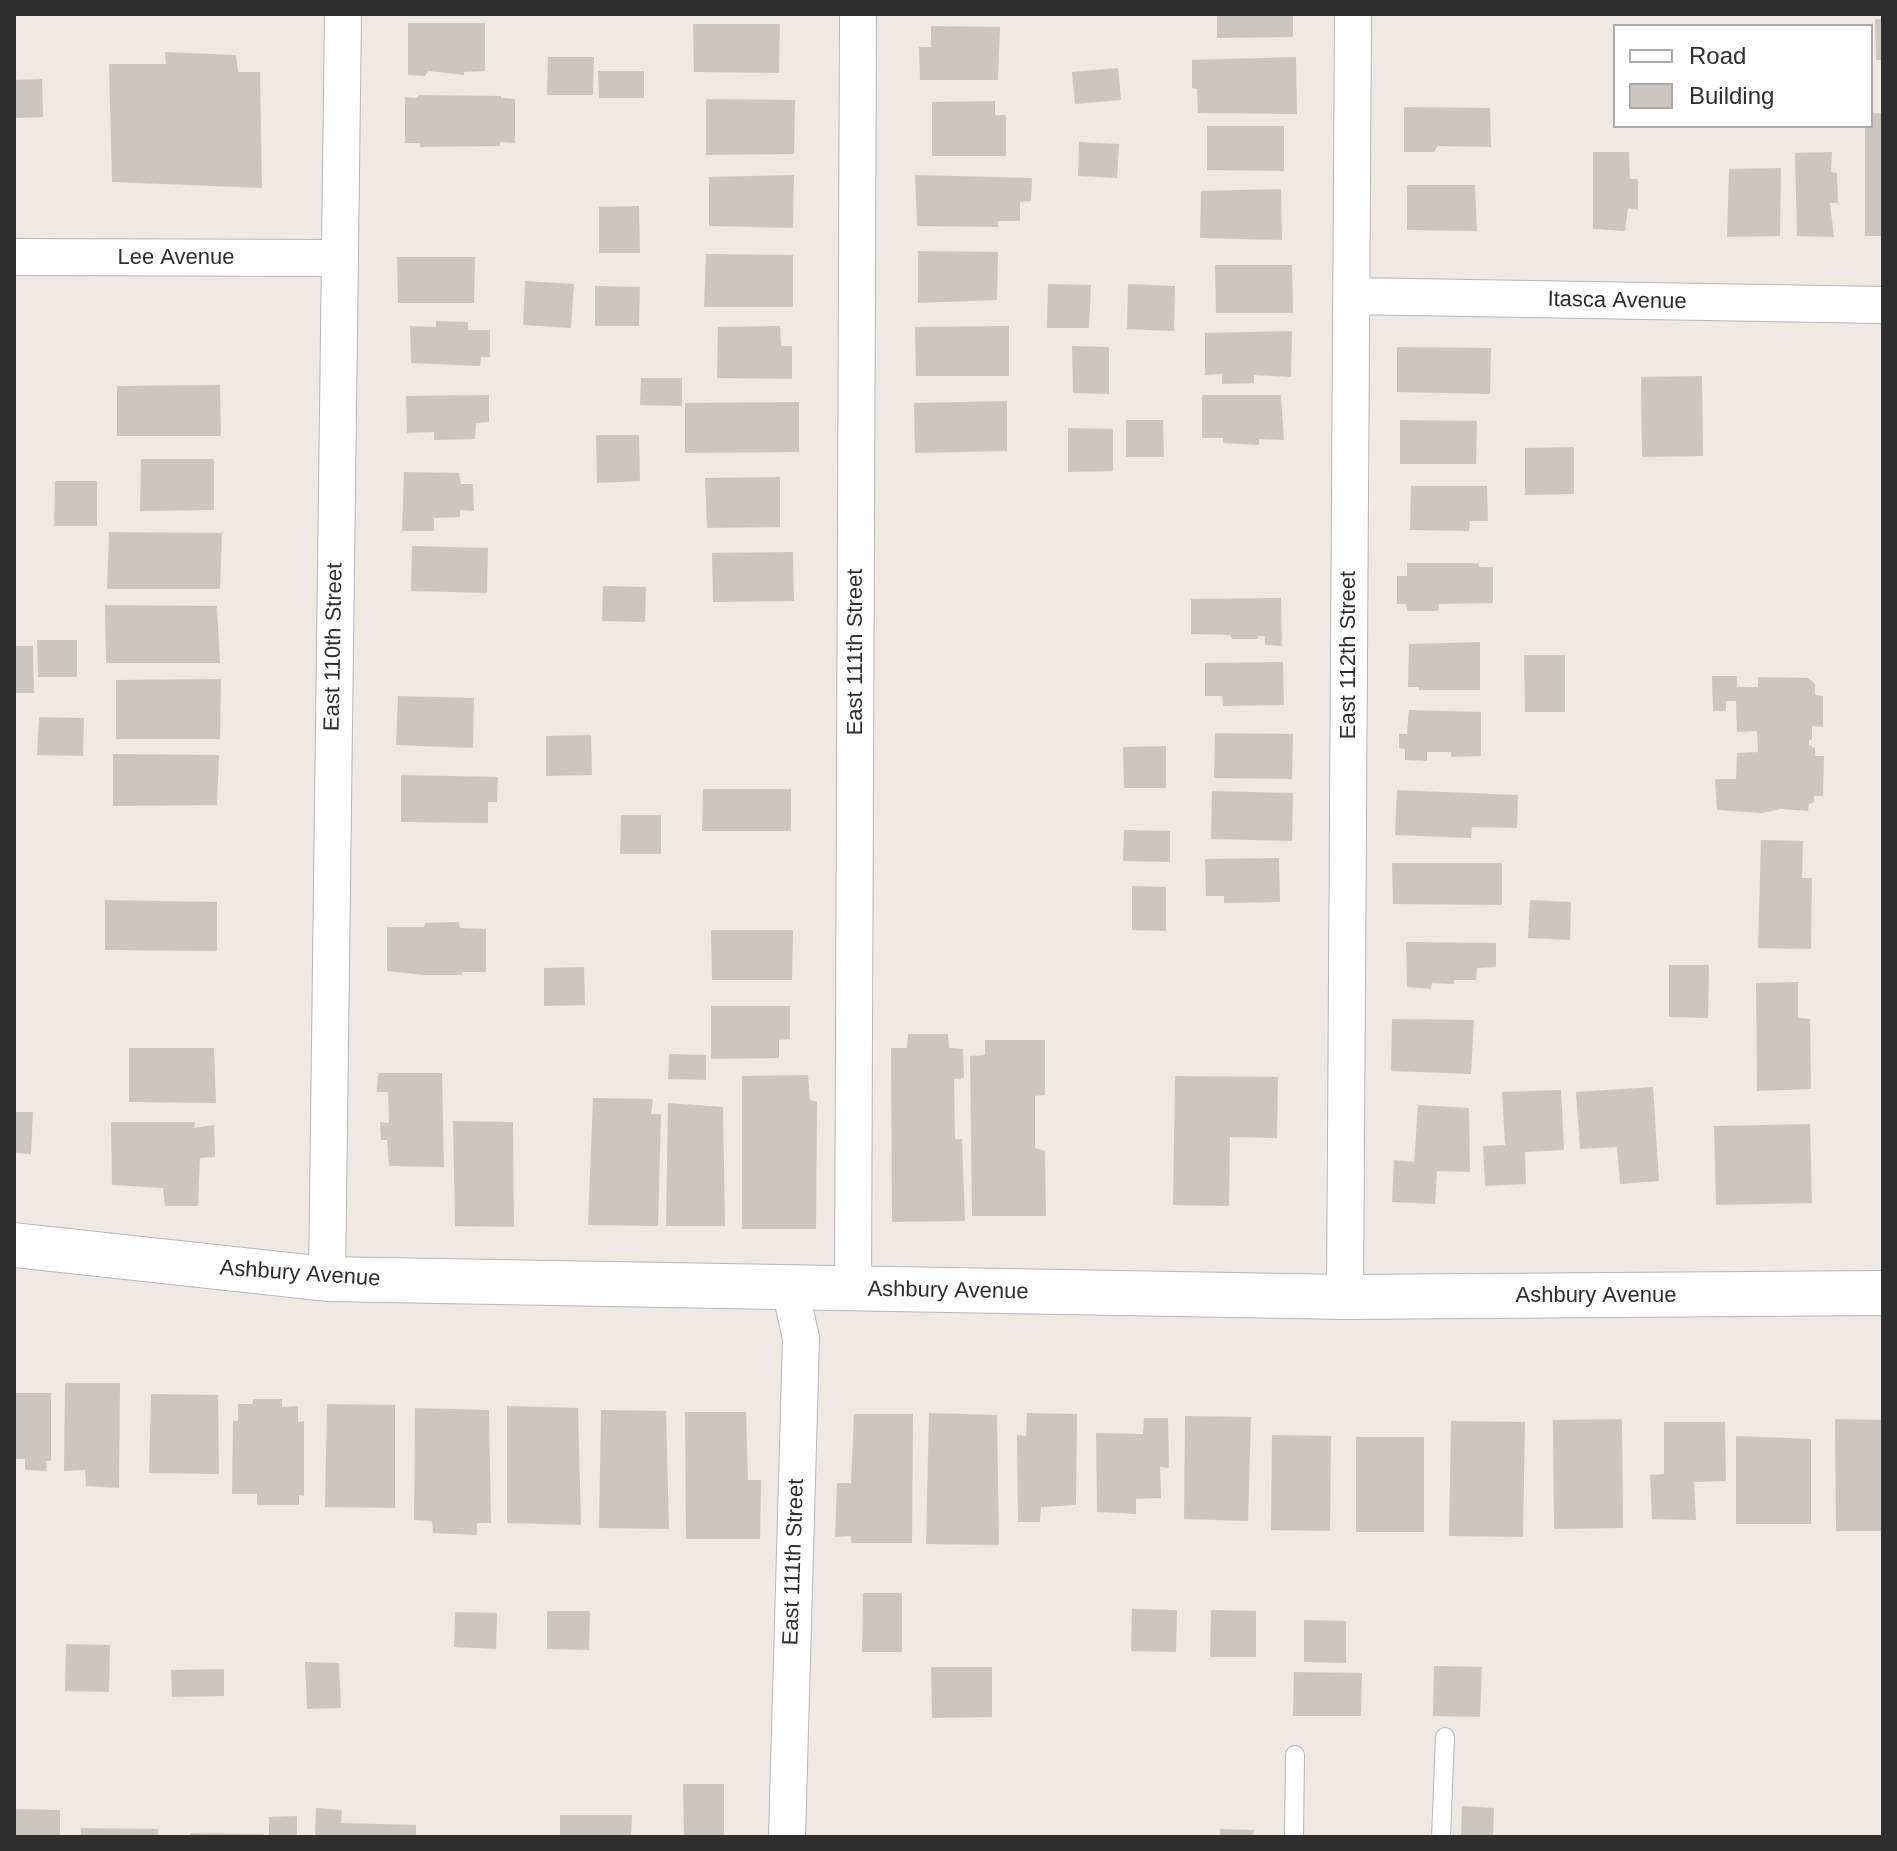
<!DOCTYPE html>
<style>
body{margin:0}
#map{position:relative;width:1897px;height:1851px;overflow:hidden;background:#efe9e1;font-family:Arial,sans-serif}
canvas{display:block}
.frame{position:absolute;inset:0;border:16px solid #2e2e2e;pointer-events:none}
.legend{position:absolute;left:1613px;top:24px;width:260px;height:104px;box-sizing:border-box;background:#fff;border:2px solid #ababab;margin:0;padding:10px 14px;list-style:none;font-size:24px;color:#2e2e2e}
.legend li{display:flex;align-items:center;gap:16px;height:40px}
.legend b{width:40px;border:2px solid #ababab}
</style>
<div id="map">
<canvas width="1897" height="1851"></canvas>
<div class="frame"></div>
<ul class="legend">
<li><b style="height:10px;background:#fff"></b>Road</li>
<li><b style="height:22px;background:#cbc7bf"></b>Building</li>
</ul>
</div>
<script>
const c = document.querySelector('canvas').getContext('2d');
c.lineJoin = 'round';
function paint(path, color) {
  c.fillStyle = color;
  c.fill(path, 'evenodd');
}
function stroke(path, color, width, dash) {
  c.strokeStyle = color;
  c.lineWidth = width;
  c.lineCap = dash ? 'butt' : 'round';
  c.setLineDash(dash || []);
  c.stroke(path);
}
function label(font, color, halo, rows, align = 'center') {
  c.font = font + ' Arial,sans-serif';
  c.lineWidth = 8;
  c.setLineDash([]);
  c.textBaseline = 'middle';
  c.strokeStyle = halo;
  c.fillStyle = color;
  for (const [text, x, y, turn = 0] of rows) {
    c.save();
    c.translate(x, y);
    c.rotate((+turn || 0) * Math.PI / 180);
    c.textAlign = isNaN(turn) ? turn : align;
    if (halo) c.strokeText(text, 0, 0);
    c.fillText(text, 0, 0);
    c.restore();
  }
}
const building = new Path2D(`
 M1217,14H1293V37L1217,38Z
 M1875,19H1883V60H1876Z
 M408,23H485V71L464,72V75L428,71L425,76L408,75Z
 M693,24H780L779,73L694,72Z
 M931,26L1000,27L998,80H920L919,47H931Z
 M165,52L236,55L238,72H260L262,188L112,182L109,64H166Z
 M548,57H594L593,95H547Z
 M1296,57L1297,114L1198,113L1197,89L1192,88V60Z
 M1118,68L1121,100L1075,104L1072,72Z
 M598,71H644V98H599Z
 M42,79L43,117L16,118L15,80Z
 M418,95L501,96V98L515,99V143L500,142V146L420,147V143H405V97L418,98Z
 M706,99L795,100L794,154L706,155Z
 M995,101V115H1006V156H932V102Z
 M1404,107L1490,108L1491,147L1438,146L1434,152H1404Z
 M1871,113H1883V236H1865V126H1871Z
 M1207,126H1284V171L1207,170Z
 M1079,142L1119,144L1117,178L1078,176Z
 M1593,152H1629L1630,179H1638V210L1628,208L1625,231L1593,229Z
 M1832,152L1831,172L1837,173L1838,203H1830L1834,237L1797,236L1795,153Z
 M1781,168L1780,236L1727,237L1729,169Z
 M794,175L793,228L709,226V177Z
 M915,175L1032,178L1031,201L1020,202V221H998V227L917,226Z
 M1407,185H1475L1477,231L1407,230Z
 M1281,189L1282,240L1200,238L1201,191Z
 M639,206L640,253H599V207Z
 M918,251L998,252L997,300L918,303Z
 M706,254L793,255V307H704Z
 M397,257H475L474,303H398Z
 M1215,265H1292L1293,313H1216Z
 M525,281L574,284L571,328L523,325Z
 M1048,284L1091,285L1089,328H1047Z
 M1128,284L1175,286L1174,331L1127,329Z
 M595,286L640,287L639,326H595Z
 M436,321L468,322V330H490V357H481L480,366L411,363L410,326L436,327Z
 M780,326L781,346H792V379L717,378L718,327Z
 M1009,326V376H916L915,327Z
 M1292,331L1291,377L1254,375V383L1222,384V374L1205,375V333Z
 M1072,346L1109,347V394L1073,393Z
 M1397,347L1491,348L1490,394L1397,392Z
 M1702,376L1703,456L1642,457L1641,377Z
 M641,378H682V406L640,405Z
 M220,385L221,436H117V386Z
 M489,395V422L476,423L475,439L434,440V432L407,433L406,396Z
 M1202,395H1281L1284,440L1259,439V445L1223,443V438H1202Z
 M1007,401V451L915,453L914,403Z
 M799,402V452L685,453V403Z
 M1126,420H1163L1164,457H1126Z
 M1400,420L1477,421L1476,464H1400Z
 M1068,428L1113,429V471L1068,472Z
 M596,435H639L640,481L597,483Z
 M1574,447V494L1525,495V448Z
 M141,459H214V510L140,511Z
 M404,472L459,473L461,484H473L474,511L460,510V517L434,518V531H402Z
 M780,477V527L707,528L705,478Z
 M55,481H97V526H54Z
 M1411,486H1487L1488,521H1470L1469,531L1410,530Z
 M109,532L222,533L220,589H107Z
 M412,546L488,548L487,593L411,591Z
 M793,552L794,601L713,602L712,553Z
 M1407,563H1479V567H1493V603L1439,604L1438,611H1407L1406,604H1397V576H1407Z
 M603,586L646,587L645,622L602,621Z
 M1281,598L1282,646L1265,645V636H1258V639H1232L1230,635L1191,634V599Z
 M105,605L217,606L220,663H106Z
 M37,640H77V677H38Z
 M1480,642V690H1419V687H1408L1409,644Z
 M14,646H33L34,693H14Z
 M1524,655H1565V712H1525Z
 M1283,662L1284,705L1223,706L1222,696H1205V663Z
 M1712,676H1737V687H1758V677L1808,678L1815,684V695L1823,696V727L1812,726V739L1809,741V745L1815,748V756H1824L1823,796H1814V802L1809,804L1808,811L1781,809L1762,813L1717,810L1715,779H1736L1737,753L1758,752L1757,731L1737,732L1736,701H1726V711H1713Z
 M221,679L220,739H116V680Z
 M398,696L474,698L473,748L396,745Z
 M1409,710L1481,712V756L1451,757V752H1427V761L1405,760V749L1399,748V734H1407Z
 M39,717L84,718L83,756L37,755Z
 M1215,733L1293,734L1292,779L1214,778Z
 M591,735L592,775L546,776V736Z
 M1166,746V788H1124L1123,747Z
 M113,754L219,755L217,805L113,806Z
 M401,775L498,777L497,802H488V823L401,822Z
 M703,789H791V831H702Z
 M1397,790L1518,795L1517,828L1472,827L1471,838L1395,835Z
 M1212,791L1293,793L1292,841L1211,839Z
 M621,815H661V854H620Z
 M1124,830L1170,831V862L1123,861Z
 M1761,840L1803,841L1802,878H1812L1811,949L1758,948Z
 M1279,858L1280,902L1224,903V896H1206L1205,859Z
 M1392,863H1502V905L1393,904Z
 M1132,886L1166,887V931L1132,930Z
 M105,900L217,902V951L105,950Z
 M1530,900L1571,902L1570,940L1528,938Z
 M459,922L460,928L486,929V972H462V975H424L387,971V927H424L425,923Z
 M711,930H793L792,980H712Z
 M1406,942L1496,943V967L1477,968L1476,980H1454V984L1432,983L1431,989L1407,987Z
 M1669,965H1709L1708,1018L1669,1017Z
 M584,967L585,1005L544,1006V968Z
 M1798,982V1018L1810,1019L1811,1089L1757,1091L1756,983Z
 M711,1006H790V1039L779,1040V1058L711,1059Z
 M1392,1019L1474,1020L1471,1074L1391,1071Z
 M908,1034H948L949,1048L963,1049L964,1078L954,1079L955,1139H962L965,1221L892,1222L891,1048H907Z
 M985,1040H1045V1095L1035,1096V1148L1045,1151L1046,1216H972L970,1056L985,1055Z
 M129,1048H214L216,1103L129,1102Z
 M669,1054L706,1055V1080L668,1079Z
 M378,1073H442L444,1167L389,1166L387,1140H381L380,1122L389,1123L388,1092H377Z
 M808,1075L810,1100L817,1102L816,1229H742V1076Z
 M1175,1076L1278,1077L1277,1138L1230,1137L1229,1206L1173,1205Z
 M1653,1087L1659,1181L1620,1184L1617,1147L1580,1149L1576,1092Z
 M1561,1090L1564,1150L1525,1152L1526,1184L1485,1186L1483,1146L1505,1145L1502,1092Z
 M593,1098L653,1099L651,1114H661L658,1226L588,1225Z
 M668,1103L723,1107L725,1226H666Z
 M1418,1105L1469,1108L1470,1172L1437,1171L1435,1204L1392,1202L1394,1160L1414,1162Z
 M14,1112H33L31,1154L14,1153Z
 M453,1121L513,1122L514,1227L455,1226Z
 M111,1122H195L194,1128L214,1125L215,1157L200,1158L198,1206H165L163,1188L112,1185Z
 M1810,1124L1812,1203L1716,1205L1714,1126Z
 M65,1383H120L119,1488L86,1486L85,1470L64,1471Z
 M14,1393H51V1461H46L47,1471L25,1470V1459H14Z
 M151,1394L218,1395L219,1474L149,1473Z
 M253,1399H282V1407L298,1406V1422L304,1421V1496L299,1495V1505H257V1494H232L233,1421H238V1404H253Z
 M327,1404L395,1405V1508L325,1507Z
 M507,1406L578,1408L581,1525L507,1523Z
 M415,1408L489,1410L491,1523H477V1535L433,1533L432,1521L414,1520Z
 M601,1410L666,1411L669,1529L599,1528Z
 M685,1412H746L748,1480H761L760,1539H686Z
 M929,1413L997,1415L999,1545L926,1544Z
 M1027,1413L1077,1414L1076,1505L1041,1507L1040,1522H1018L1017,1435L1026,1436Z
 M854,1414H913L912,1543H851V1536L835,1537L837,1483H851Z
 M1185,1416L1251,1417L1248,1521L1184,1519Z
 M1144,1418H1168L1169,1468L1160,1467L1161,1498L1136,1499V1514L1097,1512L1096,1433L1143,1434Z
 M1622,1419L1623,1528L1554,1529L1553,1420Z
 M1835,1419L1883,1420V1531H1836Z
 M1451,1421L1525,1422L1523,1537L1449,1536Z
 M1664,1422H1725L1726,1481L1694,1482L1696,1520L1652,1519L1650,1475L1664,1474Z
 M1272,1435L1331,1436L1330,1531L1271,1530Z
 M1736,1436L1811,1439V1524H1736Z
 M1356,1437H1424V1532H1356Z
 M863,1593H902V1652H862Z
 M1132,1609L1177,1610L1176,1652L1131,1651Z
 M1211,1610L1256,1611V1657H1210Z
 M547,1611H590L589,1650L547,1649Z
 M455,1612L497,1613L496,1649L454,1647Z
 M1304,1620L1346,1621V1663L1304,1662Z
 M66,1644L110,1645L109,1692L65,1691Z
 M305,1662L339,1663L341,1708L307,1709Z
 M1434,1666L1482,1667L1480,1717L1433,1716Z
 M931,1667H992V1717L932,1718Z
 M224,1669V1696L172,1697L171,1670Z
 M1294,1672L1362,1673L1361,1716H1293Z
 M683,1784H724V1837H684Z
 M1462,1806L1494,1808L1493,1837H1461Z
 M316,1808L342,1810L341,1823L416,1825V1837H315Z
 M14,1809L60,1810V1837H14Z
 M560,1815H632L631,1837H560Z
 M297,1816V1837H269V1817Z
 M81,1828L158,1829V1837H81Z
 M1220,1829L1254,1830L1253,1837H1220Z
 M190,1833L264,1834V1837H190Z`);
const lane = new Path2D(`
 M1294,1837L1295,1755
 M1441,1837L1445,1737`);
const street = new Path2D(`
 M14,257L338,258
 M1352,296L1883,305
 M327,1279L343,14
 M853,1289L858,14
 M1345,1297L1353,14
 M787,1837L801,1338L790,1289`);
const secondary = new Path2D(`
 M14,1245L327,1279L1345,1297L1883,1293`);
const streetNames = [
 ["Lee Avenue",176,258],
 ["Itasca Avenue",1617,301,1],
 ["East 110th Street",334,647,-89],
 ["East 111th Street",856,652,-90],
 ["East 112th Street",1349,655,-90],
 ["Ashbury Avenue",300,1274,4],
 ["Ashbury Avenue",948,1291,1],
 ["Ashbury Avenue",1596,1296],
 ["East 111th Street",794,1562,-88]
];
paint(building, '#cbc7bf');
stroke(lane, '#b4b7c1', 20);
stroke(street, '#b4b7c1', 38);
stroke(secondary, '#b4b7c1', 46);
stroke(lane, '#fff', 18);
stroke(street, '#fff', 36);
stroke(secondary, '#fff', 44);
label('22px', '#2e2e2e', '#fff', streetNames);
</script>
